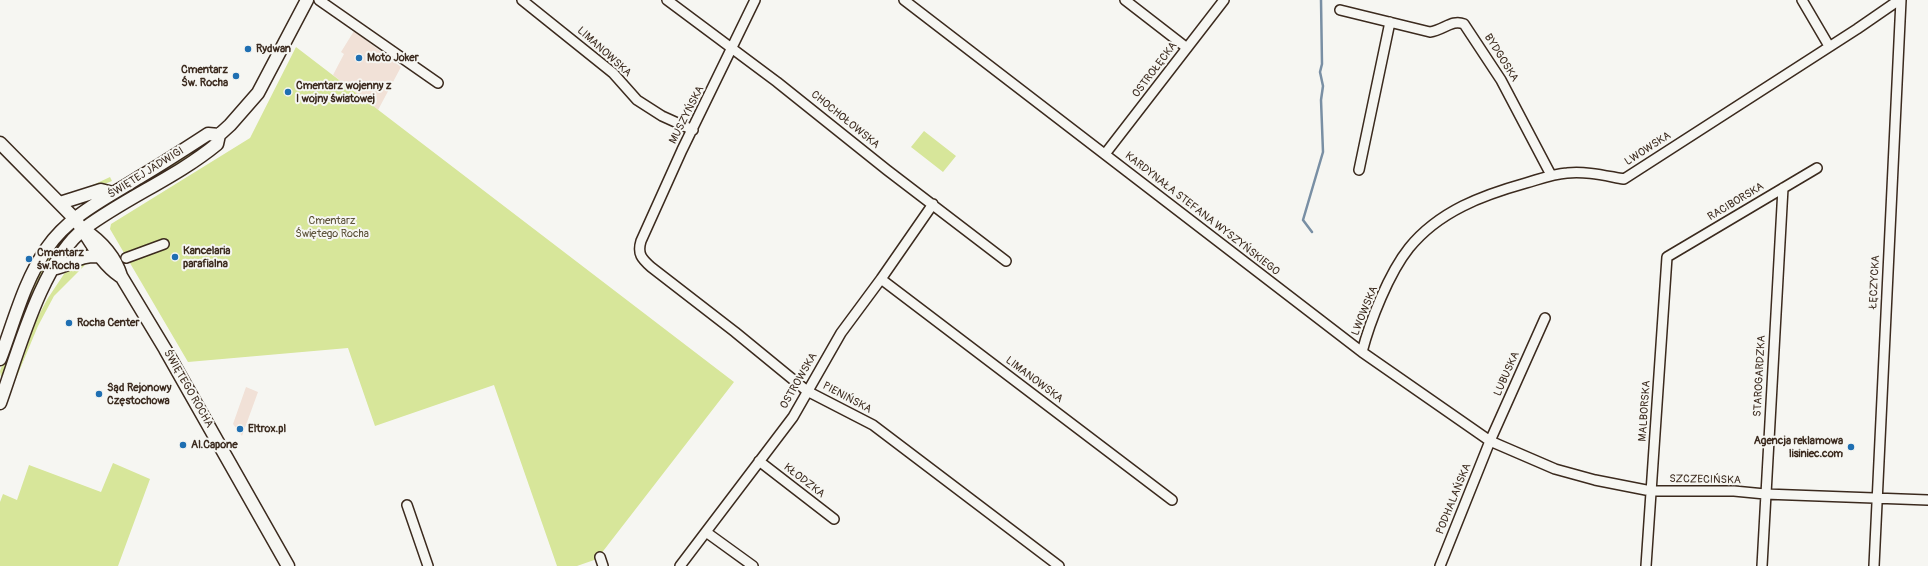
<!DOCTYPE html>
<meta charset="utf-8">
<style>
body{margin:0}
canvas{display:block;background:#f6f6f2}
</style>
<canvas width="1928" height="566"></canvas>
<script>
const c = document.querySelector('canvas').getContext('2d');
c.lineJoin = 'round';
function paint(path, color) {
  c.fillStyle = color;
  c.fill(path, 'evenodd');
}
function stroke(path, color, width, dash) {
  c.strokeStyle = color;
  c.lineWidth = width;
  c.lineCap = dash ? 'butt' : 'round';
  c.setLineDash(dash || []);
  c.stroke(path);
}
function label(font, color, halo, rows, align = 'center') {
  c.font = font + ' Pangolin,sans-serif';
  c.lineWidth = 4;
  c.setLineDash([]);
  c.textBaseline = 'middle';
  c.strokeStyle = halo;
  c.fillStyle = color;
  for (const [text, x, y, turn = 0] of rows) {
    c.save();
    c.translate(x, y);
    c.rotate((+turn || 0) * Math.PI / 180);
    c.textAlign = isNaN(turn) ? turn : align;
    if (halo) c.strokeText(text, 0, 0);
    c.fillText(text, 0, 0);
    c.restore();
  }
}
const built = new Path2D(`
 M354,31L401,67L378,110L333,75L344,54L341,52Z
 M246,387L258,392L242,436L233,424Z`);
const green = new Path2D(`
 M296,47L734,382L597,559L577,566H557L494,385L375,426L348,348L188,362L110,229L111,224L250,138Z
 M924,131L956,156L943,172L911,147Z
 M213,136L217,138L196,154L103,211L101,209L171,166Z
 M110,177L112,181L97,187L93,185Z
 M61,240L63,242C32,281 20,327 6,374L1,377L0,371L38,274Z
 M87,263L54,296L38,326L10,393V390L34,324L48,298L68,268Z
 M113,463L150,479L118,566H0V502L3,494L17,500L29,465L101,492Z`);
const stream = new Path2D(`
 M1312,232L1303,220L1323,152L1321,100L1323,86L1320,72L1322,64L1321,0`);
const street = new Path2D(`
 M319,0L438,83
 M522,0L613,73L637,100L662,116L693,130
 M667,0L777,82L887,170L1006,261
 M755,0L682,150L641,241C637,254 642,259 651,267L735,332L807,391L873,425L1059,566
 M904,0L1362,352L1490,441L1555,469L1595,480L1651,491H1734L1765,494L1928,500
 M1125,0L1187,48
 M1802,0L1829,46
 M1340,10L1430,32C1444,30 1452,19 1464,24L1501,80L1551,175
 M1105,154L1224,0
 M1359,170L1390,22
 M126,258L164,244
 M881,279L1172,500
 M1362,352C1370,321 1389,273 1409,248C1439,211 1483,195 1526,183C1540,179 1553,174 1567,173C1587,171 1606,176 1624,179L1857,29L1899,0
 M759,461L834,519
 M407,505L428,566
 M706,532L753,566
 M600,557L603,566
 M680,566L793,417L841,333L881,279L933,204
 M1440,566L1490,441L1545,318
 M1646,566L1667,257L1817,168
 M1762,566L1783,188
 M1874,566L1901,0`);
const secondary = new Path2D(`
 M0,143L74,218C90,238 98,261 120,276
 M60,203L101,190L113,193
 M83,229C101,241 115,256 121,276L165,349L288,566
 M52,269C73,265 76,255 100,256
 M0,359C14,322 24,281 47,248C70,215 105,199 138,178C162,164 185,149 208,134L219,135
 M0,403C18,353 42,261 85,228C127,197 177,177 217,144L219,135L230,125L258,93L307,0`);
const markers = [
 [248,49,4,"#1f6fb2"],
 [359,58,4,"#1f6fb2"],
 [236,76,4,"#1f6fb2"],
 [288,92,4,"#1f6fb2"],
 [175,257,4,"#1f6fb2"],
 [29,259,4,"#1f6fb2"],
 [69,323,4,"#1f6fb2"],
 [99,394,4,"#1f6fb2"],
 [240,429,4,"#1f6fb2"],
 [183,445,4,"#1f6fb2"],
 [1851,447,4,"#1f6fb2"]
];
const poiNames = [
 ["Rydwan",256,49],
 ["Moto Joker",367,58],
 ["Cmentarz",228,70,"right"],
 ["Św. Rocha",228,83,"right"],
 ["Cmentarz wojenny z",296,86],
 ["I wojny światowej",296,99],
 ["Kancelaria",183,251],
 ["parafialna",183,264],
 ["Cmentarz",37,253],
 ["św.Rocha",37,266],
 ["Rocha Center",77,323],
 ["Sąd Rejonowy",107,388],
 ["Częstochowa",107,401],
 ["Eltrox.pl",248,429],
 ["Agencja reklamowa",1843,441,"right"],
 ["lisiniec.com",1843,454,"right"],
 ["Al.Capone",191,445]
];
const streetNames = [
 ["LIMANOWSKA",604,52,42],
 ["BYDGOSKA",1501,58,58],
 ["OSTROŁĘCKA",1155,70,-53],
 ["MUSZYŃSKA",687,115,-63],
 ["CHOCHOŁOWSKA",845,120,39],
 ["LWOWSKA",1648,149,-33],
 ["ŚWIĘTEJ JADWIGI",146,173,-32],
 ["RACIBORSKA",1736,202,-31],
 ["KARDYNAŁA STEFANA WYSZYŃSKIEGO",1202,214,38],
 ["ŁĘCZYCKA",1875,282,-87],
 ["LWOWSKA",1365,311,-68],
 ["LUBUSKA",1507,374,-66],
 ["STAROGARDZKA",1760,376,-87],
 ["LIMANOWSKA",1034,380,37],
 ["OSTROWSKA",799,381,-60],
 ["ŚWIĘTEGO ROCHA",188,389,60],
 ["PIENIŃSKA",847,398,28],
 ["MALBORSKA",1645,411,-86],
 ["SZCZECIŃSKA",1705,480,1],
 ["KŁODZKA",804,481,38],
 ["PODHALAŃSKA",1454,499,-68]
];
const parkNames = [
 ["Cmentarz",332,221],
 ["Świętego Rocha",332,234]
];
paint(built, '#f1e1d7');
paint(green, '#d7e69a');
stroke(stream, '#798fa4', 2.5);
stroke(street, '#3b2a1e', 12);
stroke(secondary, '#3b2a1e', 15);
stroke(street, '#f6f6f2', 9);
stroke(secondary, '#f6f6f2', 12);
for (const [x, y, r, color] of markers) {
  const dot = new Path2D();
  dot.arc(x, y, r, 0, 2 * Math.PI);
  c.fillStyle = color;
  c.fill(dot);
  stroke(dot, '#f6f6f2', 1.5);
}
label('bold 11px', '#3b2a1e', '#f6f6f2', poiNames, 'left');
label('11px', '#3b2a1e', '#f6f6f2', streetNames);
label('11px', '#5a5037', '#f6f6f2', parkNames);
</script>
